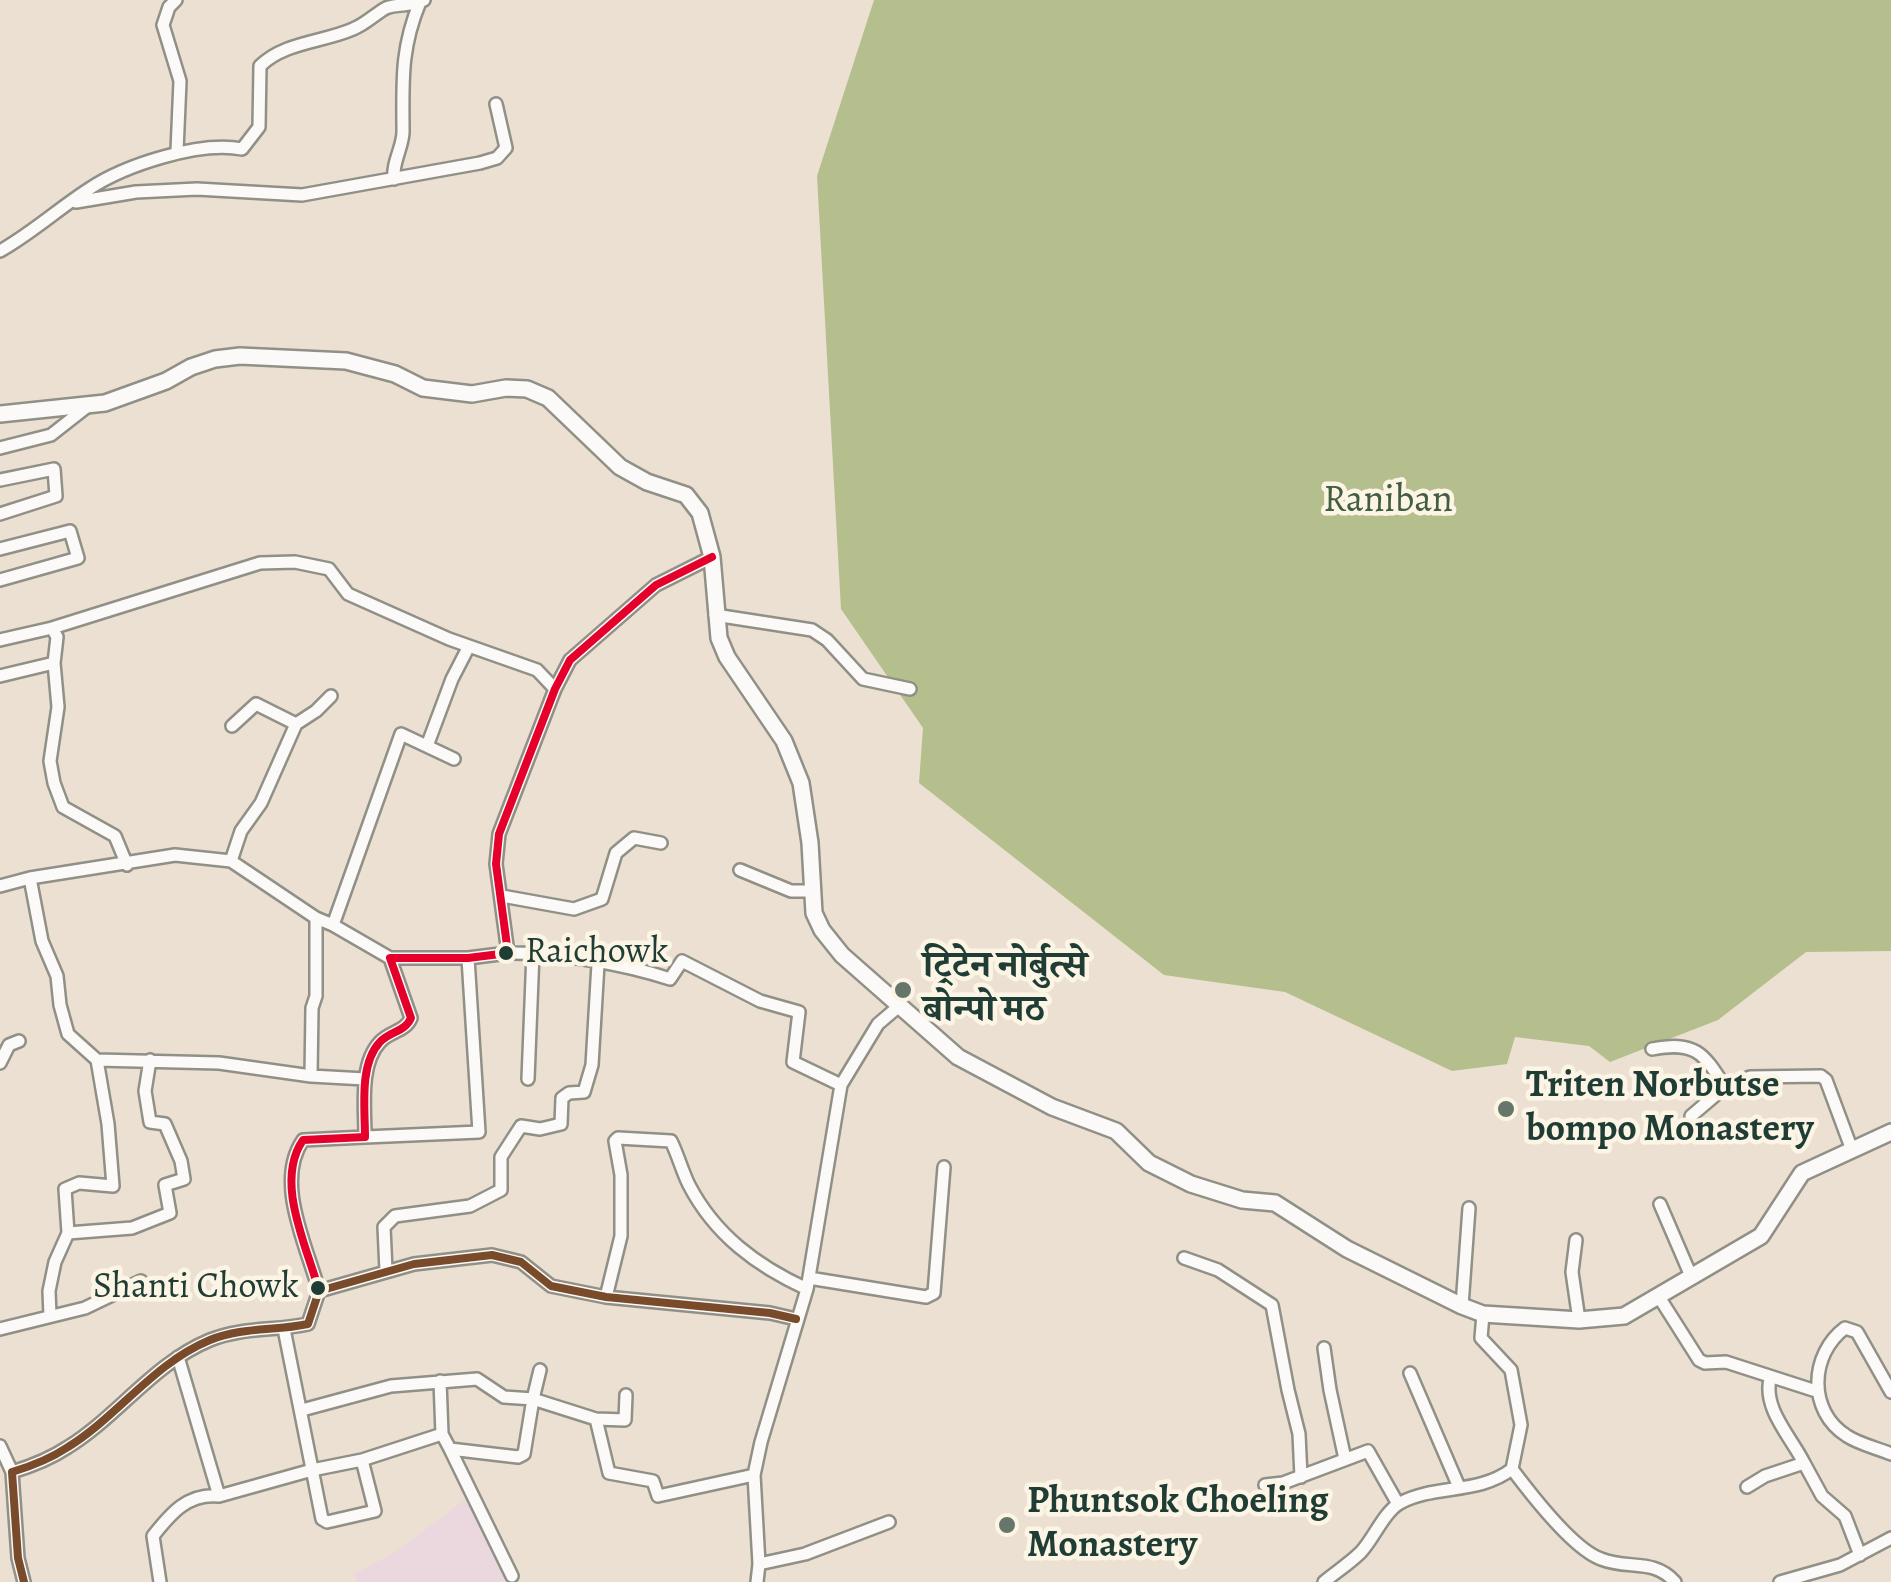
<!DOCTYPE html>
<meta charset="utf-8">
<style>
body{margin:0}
canvas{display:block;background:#ebe0d1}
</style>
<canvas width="1891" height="1582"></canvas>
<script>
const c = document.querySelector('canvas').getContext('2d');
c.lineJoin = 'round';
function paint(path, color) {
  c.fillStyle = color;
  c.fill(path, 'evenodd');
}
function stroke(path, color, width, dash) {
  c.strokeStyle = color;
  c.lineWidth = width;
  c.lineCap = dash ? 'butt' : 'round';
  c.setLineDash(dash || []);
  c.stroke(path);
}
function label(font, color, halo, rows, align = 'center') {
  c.font = font + ' Alegreya,"Noto Serif Devanagari",serif';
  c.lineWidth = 9;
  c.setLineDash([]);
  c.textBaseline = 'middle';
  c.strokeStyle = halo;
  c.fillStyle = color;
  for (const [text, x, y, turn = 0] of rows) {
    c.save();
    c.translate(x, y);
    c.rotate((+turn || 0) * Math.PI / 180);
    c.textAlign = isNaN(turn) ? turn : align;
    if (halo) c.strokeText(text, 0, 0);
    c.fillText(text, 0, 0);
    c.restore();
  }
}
const built = new Path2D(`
 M468,1497L512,1576L511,1582H357L353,1574L394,1553Z`);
const forest = new Path2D(`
 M874,0H1891V951L1806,952L1718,1020L1610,1062L1589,1046L1515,1037L1507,1064L1452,1071L1285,992L1164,975L919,783L923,728L841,609L817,176Z`);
const minor = new Path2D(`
 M176,0L169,7L163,25L180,81L177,151
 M394,179C392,163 402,149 403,133C403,83 400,50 420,2
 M76,202L136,192L197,189L302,195L480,163L497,158L506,148L496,104
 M0,251C32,233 58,209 89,189C125,165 199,141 242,149L259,127L260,66C284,42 324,42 353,29C366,24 375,14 386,8C398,3 412,7 424,0
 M0,448L51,435L88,406
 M0,480L54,469L56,496L0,514
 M0,549L70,531L78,558L0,580
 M715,615L812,630L827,640L863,679L910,689
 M52,628L57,637L54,663L58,707L50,761L54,783L63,807L115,836L127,865
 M0,640L52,628L260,563L295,562L329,569L348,594L449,639L537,670L555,689
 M0,676L54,663
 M232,726L256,704L296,724
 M427,746L452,679L469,646
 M231,861L241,831L261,803L296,724L316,711L331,696
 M740,870L791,891H811
 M30,878L42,941L57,976L60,1005L68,1034L97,1060L219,1063L311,1076L365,1079
 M0,886L30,878L175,855L231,861L316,918L333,925L401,734L454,759
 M502,896L574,909L602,899L616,853L634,838L661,843
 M333,925L390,958
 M508,953C556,952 625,964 670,979L682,961L760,1001L799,1012L793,1062L841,1085
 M1652,1049C1695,1041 1703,1052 1725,1087
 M0,1063L9,1045L19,1041
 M311,1076L312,1008L316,996V918
 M528,1079L533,953
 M1691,1116L1725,1087L1750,1077L1821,1076L1826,1080L1852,1150
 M365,1137L479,1132L468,958
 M1660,1204L1691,1276
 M68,1233L132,1228L170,1213L165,1185L184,1179L181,1161L165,1124L150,1122L145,1091L150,1060
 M1576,1240L1572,1272L1579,1320
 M1184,1258L1218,1270L1272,1305L1288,1390L1299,1434L1301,1477
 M386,1271L384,1227L395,1216L470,1206L501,1190V1157L521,1126L540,1129L561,1124L562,1098L569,1093L584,1092L592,1065L598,964
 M809,1278L926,1297L934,1293L944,1167
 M319,1291C307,1246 274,1182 303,1140L365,1137C365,1108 359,1064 380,1042C390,1031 405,1032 411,1018L390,958H468L508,953L496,864L499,834L555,689L570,660L656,585L712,557
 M606,1297L621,1236V1175L615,1141L618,1138L671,1141C678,1155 682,1171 689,1185C715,1235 757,1266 807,1289
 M1659,1297L1699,1360L1705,1363L1726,1362L1816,1391
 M1462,1306L1469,1208
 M50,1316L49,1291L55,1262L68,1233L65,1189L79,1183L113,1186L108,1124L97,1060
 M0,1329L85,1308L141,1281
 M284,1329L322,1519L327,1522L375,1511L362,1460L442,1434L440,1381
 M1324,1348L1330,1390L1345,1459
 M1410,1373L1459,1487
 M1770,1379C1763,1409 1791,1437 1804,1463
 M1891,1392L1857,1332L1845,1328C1810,1354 1807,1411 1847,1436C1859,1444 1877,1448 1891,1454
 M302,1410L391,1386L477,1379L504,1397L533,1399L540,1370
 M596,1419L625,1420L626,1395
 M442,1434L450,1449L518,1457L524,1454L533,1399L596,1419L609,1473L653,1481L658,1496L754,1475
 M0,1446L12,1472
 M450,1449L512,1576
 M1512,1469C1530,1493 1573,1549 1601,1559C1628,1570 1654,1558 1675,1582
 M1265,1485L1283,1483L1368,1451L1398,1504
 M1747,1487L1765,1476L1804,1463L1822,1496L1845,1516L1860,1555
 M219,1496L312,1470L362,1460
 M759,1564L805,1554L889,1522
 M24,1582L18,1558L12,1472C32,1466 50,1459 68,1447C118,1416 154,1363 210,1340C242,1327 275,1331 308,1324L319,1291L414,1264L492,1255L521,1262L551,1286L606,1297L770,1313L796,1319
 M160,1582L153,1536C171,1513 188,1493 219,1496L178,1357
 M757,1582L759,1564L754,1475L761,1442L807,1289L841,1085L878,1024L898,1007
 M1324,1582C1336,1572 1350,1563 1361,1552C1374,1538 1384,1512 1400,1503C1435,1484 1478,1495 1512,1469L1521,1425L1511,1370L1481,1338L1483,1314
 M1780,1582L1840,1565L1891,1538`);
const tertiary = new Path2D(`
 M0,414L105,403L166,381L191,367L215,359L240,356L346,361L395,374L423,388L472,394L506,388L527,389L548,398L620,467L647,482L686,495L700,513L712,557L719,638L727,657L784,741L801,783L810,843L814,913L822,930L842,955L958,1057L1052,1107L1116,1131L1149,1163L1191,1184L1242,1200L1275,1203L1347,1249L1462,1306L1483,1314L1579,1320L1624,1316L1761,1236L1802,1173L1891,1132`);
const bus1 = new Path2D(`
 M319,1291C307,1246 274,1182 303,1140L365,1137C365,1108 359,1064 380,1042C390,1031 405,1032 411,1018L390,958H468L508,953L496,864L499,834L555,689L570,660L656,585L712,557`);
const bus2 = new Path2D(`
 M24,1582L18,1558L12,1472C32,1466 50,1459 68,1447C118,1416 154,1363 210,1340C242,1327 275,1331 308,1324L319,1291L414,1264L492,1255L521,1262L551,1286L606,1297L770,1313L796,1319`);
const markers = [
 [506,953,9,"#1f3d34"],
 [903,990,10,"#66766b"],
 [1506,1109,10,"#66766b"],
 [318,1288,9,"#1f3d34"],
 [1007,1525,10,"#66766b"]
];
const busNames = [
 ["Raichowk",525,953],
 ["Shanti Chowk",299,1288,"right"]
];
const parkNames = [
 ["Raniban",1388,502]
];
const poiNames = [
 ["ट्रिटेन नोर्बुत्से",923,968],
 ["बोन्पो मठ",923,1012],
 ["Triten Norbutse",1526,1087],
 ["bompo Monastery",1526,1131],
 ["Phuntsok Choeling",1027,1503],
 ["Monastery",1027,1547]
];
paint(built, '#ebd8df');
paint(forest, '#b4bf8d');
stroke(minor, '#909087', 16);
stroke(tertiary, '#909087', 20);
stroke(minor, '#fcfaf8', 11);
stroke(tertiary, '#fcfaf8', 15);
stroke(bus1, '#e4002b', 8);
stroke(bus2, '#7a4b2a', 8);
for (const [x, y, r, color] of markers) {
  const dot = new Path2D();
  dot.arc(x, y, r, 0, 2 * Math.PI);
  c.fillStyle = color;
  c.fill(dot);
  stroke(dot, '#fcf5e5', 4);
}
label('36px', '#1f3d34', '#fcf5e5', busNames, 'left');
label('38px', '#425d3f', '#fcf5e5', parkNames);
label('bold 38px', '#1f3d34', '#fcf5e5', poiNames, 'left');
</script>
